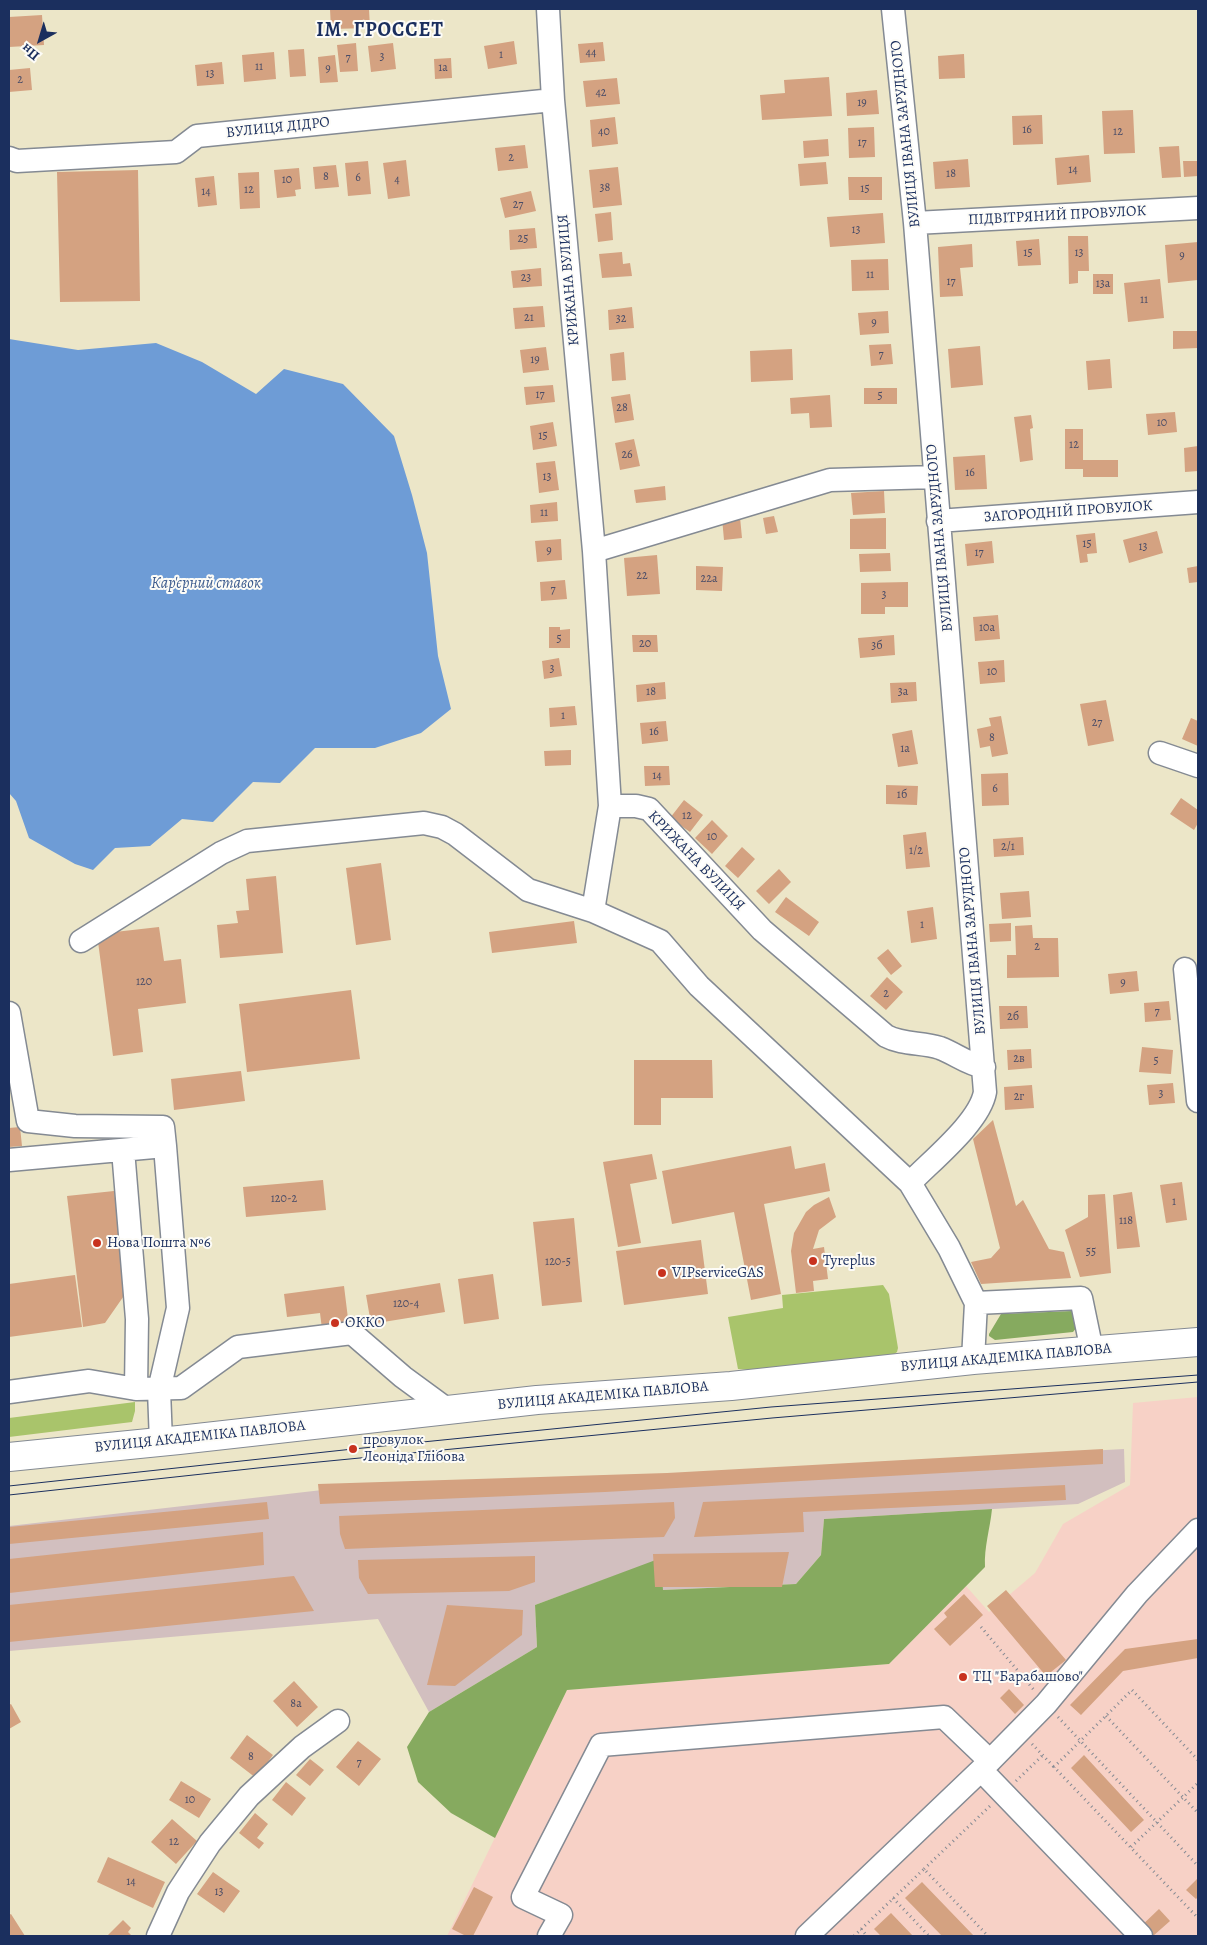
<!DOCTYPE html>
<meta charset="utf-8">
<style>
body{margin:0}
#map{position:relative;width:1207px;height:1945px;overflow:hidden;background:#ece6c8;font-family:Alegreya,serif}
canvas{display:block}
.frame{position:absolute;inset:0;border:10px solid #1b2f5e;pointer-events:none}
.north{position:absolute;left:15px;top:15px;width:50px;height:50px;-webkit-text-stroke:4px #fdfcf7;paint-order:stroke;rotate:219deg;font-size:14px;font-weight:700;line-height:20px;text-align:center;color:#1b2f5e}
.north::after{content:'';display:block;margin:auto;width:18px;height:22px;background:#1b2f5e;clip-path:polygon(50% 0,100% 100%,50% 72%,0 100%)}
</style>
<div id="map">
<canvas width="1207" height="1945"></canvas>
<div class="frame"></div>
<div class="north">Пн</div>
</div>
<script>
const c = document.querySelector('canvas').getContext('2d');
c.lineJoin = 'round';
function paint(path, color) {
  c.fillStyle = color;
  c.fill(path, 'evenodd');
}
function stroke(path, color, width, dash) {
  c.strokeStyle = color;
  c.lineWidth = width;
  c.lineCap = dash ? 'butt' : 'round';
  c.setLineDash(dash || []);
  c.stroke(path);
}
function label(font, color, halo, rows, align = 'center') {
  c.font = font + ' Alegreya,serif';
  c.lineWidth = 4;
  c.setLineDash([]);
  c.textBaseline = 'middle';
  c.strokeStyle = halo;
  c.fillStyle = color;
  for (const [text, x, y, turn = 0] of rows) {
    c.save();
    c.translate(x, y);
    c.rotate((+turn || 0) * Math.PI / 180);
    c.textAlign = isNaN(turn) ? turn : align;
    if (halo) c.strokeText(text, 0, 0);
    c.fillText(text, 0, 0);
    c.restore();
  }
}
const built = new Path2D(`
 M1198,1397V1936H447L567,1690L889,1664L966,1586L989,1612L1035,1573L1063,1524L1130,1485L1133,1403Z`);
const industrial = new Path2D(`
 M1124,1449L1125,1482L1078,1504L824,1519L821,1555L796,1584L663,1590L661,1559L535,1605L537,1647L429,1712L378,1619L9,1651V1526L331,1489L665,1474Z`);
const green = new Path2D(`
 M883,1285L889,1294L898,1348L897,1352L893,1355L750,1370L738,1369L728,1317L783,1308L782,1295Z
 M135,1402V1411L132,1422L9,1437V1418Z`);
const forest = new Path2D(`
 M1072,1311L1076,1314L1077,1327L1073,1332L995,1340L989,1336V1334L1001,1314Z
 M992,1509C990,1529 984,1547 985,1567L889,1664L567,1690L495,1838L451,1813L418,1782L407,1747L429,1712L537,1647L535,1605L661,1558L663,1590L796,1584L821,1555L824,1519Z`);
const water = new Path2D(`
 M9,339L78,350L156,343L202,362L256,394L284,369L343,384L394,436L412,495L427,553L438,656L451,709L421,733L375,748H315L280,783L253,782L213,822L182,819L150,846L115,848L93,870L75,864L29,838L16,801L9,793Z`);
const building = new Path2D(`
 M330,9H369L370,28L331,29Z
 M42,15L44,45L9,47V17Z
 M514,41L517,64L488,69L484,46Z
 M603,42L605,61L580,63L578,44Z
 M356,43L358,71L340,72L337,45Z
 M393,43L396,69L371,72L368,46Z
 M304,49L306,76L290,77L288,50Z
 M274,52L276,79L244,82L242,55Z
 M964,54L965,78L939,79L938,56Z
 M335,55L338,82L320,83L318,57Z
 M451,58L452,78L435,79L434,59Z
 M222,62L224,84L197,86L195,65Z
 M30,68L32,90L9,92V70Z
 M829,77L832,116L762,120L760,95L785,93L784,80Z
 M617,78L620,104L586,107L583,81Z
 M877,90L879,114L847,116L846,93Z
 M1133,110L1135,153L1104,154L1102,111Z
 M1042,115L1043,144L1013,145L1012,116Z
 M615,117L618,144L592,147L590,120Z
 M874,127L875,157L849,158L848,128Z
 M828,139L829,156L804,158L803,141Z
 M525,145L528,168L498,171L495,148Z
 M1179,146L1181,177L1162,178L1159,147Z
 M1089,155L1091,182L1057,185L1055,158Z
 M968,159L970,187L935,189L933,162Z
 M406,160L410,196L388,199L383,163Z
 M368,161L371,194L348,196L345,163Z
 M1183,161H1198V176L1184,177Z
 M826,162L828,184L800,186L798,164Z
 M336,165L339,187L315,189L313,167Z
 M618,167L622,205L593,208L589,170Z
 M299,168L301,189L295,190L296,196L277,198L274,170Z
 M138,170L140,301L60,302L57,172Z
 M259,172L260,208L240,209L238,173Z
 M214,176L217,205L198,207L195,178Z
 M848,177H882V200H849Z
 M531,191L536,211L505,218L500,198Z
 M611,212L613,240L598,242L595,214Z
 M883,213L885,243L830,247L827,217Z
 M535,228L537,248L510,250L509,230Z
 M1068,236H1088L1089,271H1078V283L1069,284Z
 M1039,239L1041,265L1018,266L1016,241Z
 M1198,242V280L1168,283L1165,245Z
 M972,244L973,267L960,268L963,296L940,297L938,247Z
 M622,252L623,264L630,263L632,276L602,278L599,254Z
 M888,259L889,290L852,291L851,260Z
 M541,268L542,286L513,288L511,271Z
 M1093,274H1113V294H1093Z
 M1160,279L1164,318L1128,322L1124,283Z
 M543,306L545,327L515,329L513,308Z
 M632,307L634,328L609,330L608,310Z
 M888,311L889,333L860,335L858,313Z
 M1173,331H1197L1198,348L1173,349Z
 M891,344L893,364L871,366L869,345Z
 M980,346L983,385L951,388L948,349Z
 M546,347L549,370L523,373L520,350Z
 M792,349L793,380L751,382L750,351Z
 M624,352L626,380L612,381L610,354Z
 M1110,359L1112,388L1088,390L1086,361Z
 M553,385L555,402L526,405L524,387Z
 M864,388H897V404H864Z
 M630,394L634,420L615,423L611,397Z
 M830,395L832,427L810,428L809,413L791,414L790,398Z
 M1175,412L1177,432L1148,435L1146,414Z
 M1031,415L1033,428L1030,429L1033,460L1020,462L1014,417Z
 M553,422L557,446L533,450L530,426Z
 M1065,429H1083V460H1118V477H1083V469H1065Z
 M634,439L640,466L620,470L615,443Z
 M1198,446V471L1185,472L1184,448Z
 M985,455L987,489L955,490L953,457Z
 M555,461L559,490L539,493L536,463Z
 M665,486L666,500L636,503L634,490Z
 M884,491L885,513L853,515L851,493Z
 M557,502L558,521L531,523L530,505Z
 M774,516L778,532L766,534L763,518Z
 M740,517L742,538L724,540L722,518Z
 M886,518V549H850V519Z
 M1157,531L1163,553L1129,563L1123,540Z
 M1095,533L1097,553L1087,554L1088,562L1080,563L1076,535Z
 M561,539L562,560L537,562L535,541Z
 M992,541L994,563L967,566L965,544Z
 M890,553L891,571L860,572L859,554Z
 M657,555L660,594L627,596L624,558Z
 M696,566L723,567L722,591L696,590Z
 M1198,566V582L1189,583L1187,568Z
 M565,580L567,599L541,601L540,582Z
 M908,582V607H885V614H861V583Z
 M998,615L1000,639L975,641L973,617Z
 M549,627H560V630L570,629V648H549Z
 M632,635H657L658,652H633Z
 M894,635L895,655L860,658L858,638Z
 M559,658L562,676L544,679L542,661Z
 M1004,660L1005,682L980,684L978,662Z
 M665,682L666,699L637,702L636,685Z
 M916,682L917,701L891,703L890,683Z
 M1106,700L1114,741L1088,746L1080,704Z
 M575,706L577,725L550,727L549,708Z
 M1001,716L1008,754L992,757L990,746L980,748L977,729L991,726L989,718Z
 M1191,718L1198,721V746L1182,739Z
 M666,721L668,741L642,744L640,723Z
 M912,730L918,764L898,767L892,734Z
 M571,750V765L545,766L544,751Z
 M644,766H669L670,785L645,786Z
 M1008,773L1009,805L982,806L981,774Z
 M886,785L918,786L917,805L886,804Z
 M1181,798L1198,810V823L1194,830L1170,814Z
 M684,800L703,815L690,832L670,818Z
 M712,820L728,836L712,854L695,838Z
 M926,832L930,867L906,869L903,835Z
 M1023,837L1024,855L994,857L993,839Z
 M742,847L755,859L738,878L725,866Z
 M381,863L391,940L356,945L346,868Z
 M779,869L791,882L769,904L756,891Z
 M276,876L283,953L220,958L217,925L238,923L236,911L249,910L246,879Z
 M1029,891L1031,917L1002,919L1000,893Z
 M786,897L819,922L809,936L775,912Z
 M933,907L937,939L911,943L907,911Z
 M574,921L577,943L492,953L489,932Z
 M1011,923V941L990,942L989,924Z
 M1032,925L1033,938H1058L1059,977L1007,978V955H1016L1015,926Z
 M159,927L164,961L181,959L186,1003L138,1009L143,1052L113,1056L97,934Z
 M888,949L902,966L891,975L877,958Z
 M1137,971L1139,991L1110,994L1108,974Z
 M887,977L903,992L886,1010L870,996Z
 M351,990L360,1059L247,1072L239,1004Z
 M1169,1001L1171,1020L1145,1022L1144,1003Z
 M999,1006H1027L1028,1028L1000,1029Z
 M1142,1047L1173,1050L1171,1074L1139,1072Z
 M1031,1049L1032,1068L1008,1070L1007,1050Z
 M634,1060H712L713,1098H661V1125H634Z
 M241,1071L245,1101L174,1110L171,1079Z
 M1173,1083L1175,1103L1149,1105L1147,1085Z
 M1032,1085L1034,1108L1005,1110L1004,1087Z
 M993,1120L1016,1206L1023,1200L1049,1249L1064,1252L1071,1278L981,1284L971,1262L991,1258L1000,1248L973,1139Z
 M20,1127L22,1146L9,1147V1128Z
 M791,1146L795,1169L825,1163L830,1191L764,1204L781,1294L751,1300L734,1212L672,1224L662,1171Z
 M652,1154L657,1179L630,1184L641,1243L618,1247L603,1162Z
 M323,1180L326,1210L246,1217L243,1187Z
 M1182,1182L1187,1220L1166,1223L1160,1185Z
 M114,1191L128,1290L105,1323L83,1327L67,1196Z
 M1132,1192L1140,1247L1117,1249L1113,1195Z
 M1105,1194L1111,1273L1080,1277L1065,1230L1088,1217V1195Z
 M829,1197L836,1217L819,1230L813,1249L824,1247L828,1279L813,1281L814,1291L796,1293L791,1251L794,1233L806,1212L814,1205Z
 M574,1218L582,1302L542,1306L533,1222Z
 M701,1240L708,1294L624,1305L616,1251Z
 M493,1274L499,1319L464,1324L458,1279Z
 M75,1275L82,1327L9,1337V1284Z
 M440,1283L445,1312L371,1324L366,1295Z
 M344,1286L351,1343L322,1329L320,1313L287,1317L284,1294Z
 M1103,1449V1464L605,1492L320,1504L318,1484L667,1473Z
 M1065,1485L1066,1500L803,1512L804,1532L694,1537L703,1502Z
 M267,1502L269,1519L9,1544V1527Z
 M674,1502L675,1518L664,1537L345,1549L340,1534L339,1516Z
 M263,1532L264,1565L9,1593V1559Z
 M789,1552L782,1587H655L653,1554Z
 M535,1556V1582L509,1591L368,1594L359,1578L358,1560Z
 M294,1576L314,1611L9,1642V1605Z
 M1006,1590L1066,1660L1046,1676L987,1606Z
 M964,1594L983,1615L950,1646L934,1629L947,1617L944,1613Z
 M447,1605L523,1610L522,1635L455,1686L427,1685Z
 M1198,1639V1658L1123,1671L1081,1715L1070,1705L1125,1649Z
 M294,1681L318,1707L297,1727L273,1701Z
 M1009,1689L1024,1705L1015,1714L1000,1698Z
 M11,1704L21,1722L9,1729V1705Z
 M247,1735L273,1755L256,1778L230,1758Z
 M358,1741L381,1759L359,1786L336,1767Z
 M1084,1755L1144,1820L1131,1832L1071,1768Z
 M310,1759L324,1770L310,1786L296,1775Z
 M181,1781L211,1799L199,1818L169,1800Z
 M286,1782L306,1798L292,1816L272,1800Z
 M255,1813L268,1824L257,1838L264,1843L259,1849L239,1833Z
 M172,1819L197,1841L176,1864L151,1842Z
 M108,1857L165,1882L153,1908L97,1882Z
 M213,1872L240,1891L224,1913L197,1894Z
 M1197,1879L1198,1897L1196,1899L1186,1890Z
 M922,1882L974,1936H942L905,1898Z
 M474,1887L493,1897L473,1936H466L452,1929Z
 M1159,1909L1170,1921L1153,1936H1145L1138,1929Z
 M891,1913L913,1936H881L874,1929Z
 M11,1914L25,1936H9V1915Z
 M123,1920L131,1928L128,1932L132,1936H107Z`);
const path = new Path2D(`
 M981,1627L1034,1690
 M1106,1716L1198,1813
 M1058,1717L1198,1866
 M1032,1744L1054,1767
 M1198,1760L1132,1690L1054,1767L1198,1918
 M1016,1781L1043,1755
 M1131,1847L1198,1783
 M924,1869L990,1806
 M893,1898L929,1936
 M861,1929L867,1936
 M854,1936L924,1869L988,1936`);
const minor = new Path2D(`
 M548,9L553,100L594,551L610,806H636L649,809L762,930L886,1036C903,1045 922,1042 940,1048C956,1054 967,1064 984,1067
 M893,9L915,223L985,1092C980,1122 932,1160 910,1183
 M9,158L17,161L176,152L197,136L553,100
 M915,223L1198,208
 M938,521L1198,502
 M594,551L830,480L935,477
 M1160,753L1198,766
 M593,911L610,806
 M81,941L221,853L247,841L424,823L442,827L455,834L528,890L593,911L660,941L699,986L910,1183L949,1248L976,1303L973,1360
 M1185,969L1198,1101
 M9,1013L28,1121L75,1126L163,1127L165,1146
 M123,1150L137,1319L136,1389
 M9,1160L165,1146L178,1308L159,1390L161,1442
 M976,1303L1081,1298L1092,1351
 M9,1392L89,1381L136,1389L181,1388L238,1347L352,1333L403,1377L448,1410
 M981,1770L1141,1936
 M158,1936L178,1892L210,1843L249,1796L302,1747L338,1721
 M549,1936L561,1915L523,1897L601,1745L944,1717L990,1761
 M807,1936L981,1770L1046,1704L1137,1594L1198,1530`);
const major = new Path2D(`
 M9,1457L179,1440L537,1400L731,1386L973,1360L1198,1342`);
const tram = new Path2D(`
 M9,1486L353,1449L771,1407L1198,1375
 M9,1495L267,1467L772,1418L1198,1382`);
const markers = [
 [97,1243,5,"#c8321e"],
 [813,1261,5,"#c8321e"],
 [662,1273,5,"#c8321e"],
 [335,1323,5,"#c8321e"],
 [353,1449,5,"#c8321e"],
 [963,1677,5,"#c8321e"]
];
const numberNames = [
 ["44",591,53],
 ["1",501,55],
 ["3",382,57],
 ["7",348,58],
 ["11",259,67],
 ["1а",443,68],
 ["9",328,69],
 ["13",210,74],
 ["2",20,80],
 ["42",601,93],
 ["19",862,103],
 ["16",1027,130],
 ["40",604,132],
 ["12",1118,132],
 ["17",862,143],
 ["2",511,158],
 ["14",1073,170],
 ["18",951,174],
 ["8",326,177],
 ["6",358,178],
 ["10",287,180],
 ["4",397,180],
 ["38",605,188],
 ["15",865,189],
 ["12",249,190],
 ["14",206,192],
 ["27",518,205],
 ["13",856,230],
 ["25",523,239],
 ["15",1028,253],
 ["13",1079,253],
 ["9",1182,256],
 ["11",870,275],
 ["23",526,278],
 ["17",951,282],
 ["13а",1103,284],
 ["11",1144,300],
 ["21",529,318],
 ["32",621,319],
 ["9",874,323],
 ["7",881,355],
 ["19",535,360],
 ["17",540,395],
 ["5",880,396],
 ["28",622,408],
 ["10",1162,423],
 ["15",543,436],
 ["12",1074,445],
 ["26",627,455],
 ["16",970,473],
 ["13",547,477],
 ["11",544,513],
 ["15",1087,544],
 ["13",1143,547],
 ["9",549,551],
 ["17",979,553],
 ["22",642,576],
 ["22а",709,579],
 ["7",553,590],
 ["3",884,595],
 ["10а",987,628],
 ["5",559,639],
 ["20",645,644],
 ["3б",877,646],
 ["3",552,669],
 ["10",992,672],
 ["18",651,692],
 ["3а",903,692],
 ["1",563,716],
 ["27",1097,723],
 ["16",654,732],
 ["8",992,738],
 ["1а",905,749],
 ["14",657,776],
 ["6",995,789],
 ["1б",902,795],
 ["12",687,816],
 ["10",712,837],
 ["2/1",1008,847],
 ["1/2",916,851],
 ["1",922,925],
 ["2",1037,947],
 ["120",144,982],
 ["9",1123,983],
 ["2",886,994],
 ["7",1157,1012],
 ["2б",1013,1017],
 ["2в",1019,1059],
 ["5",1156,1061],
 ["3",1161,1094],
 ["2г",1019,1097],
 ["120-2",284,1199],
 ["1",1174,1202],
 ["118",1126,1221],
 ["55",1091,1252],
 ["120-5",558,1262],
 ["120-4",406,1304],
 ["8а",296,1704],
 ["8",251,1757],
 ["7",359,1763],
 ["10",190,1800],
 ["12",174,1842],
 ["14",131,1882],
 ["13",219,1892]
];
const streetNames = [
 ["ВУЛИЦЯ ДІДРО",278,128,-6],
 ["ВУЛИЦЯ ІВАНА ЗАРУДНОГО",906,134,-96],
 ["ПІДВІТРЯНИЙ ПРОВУЛОК",1057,216,-3],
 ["КРИЖАНА ВУЛИЦЯ",569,280,-95],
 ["ЗАГОРОДНІЙ ПРОВУЛОК",1068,512,-4],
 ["ВУЛИЦЯ ІВАНА ЗАРУДНОГО",940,538,-95],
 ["КРИЖАНА ВУЛИЦЯ",696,861,46],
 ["ВУЛИЦЯ ІВАНА ЗАРУДНОГО",973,941,-95],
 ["ВУЛИЦЯ АКАДЕМІКА ПАВЛОВА",1006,1358,-5],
 ["ВУЛИЦЯ АКАДЕМІКА ПАВЛОВА",603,1396,-5],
 ["ВУЛИЦЯ АКАДЕМІКА ПАВЛОВА",200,1437,-6]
];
const poiNames = [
 ["Нова Пошта №6",107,1243],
 ["Tyreplus",823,1261],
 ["VIPserviceGAS",672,1273],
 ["ОККО",345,1323],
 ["провулок",363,1440],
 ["Леоніда Глібова",363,1457],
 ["ТЦ \"Барабашово\"",973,1677]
];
const waterNames = [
 ["Кар'єрний ставок",206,584]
];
const districtNames = [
 ["ІМ. ГРОССЕТ",380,31]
];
paint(built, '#f7d1c6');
paint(industrial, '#d2bfbf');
paint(green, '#a9c46b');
paint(forest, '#86aa5f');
paint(water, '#6e9cd6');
paint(building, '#d4a281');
stroke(minor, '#848a93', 25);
stroke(major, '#848a93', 30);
stroke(path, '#848a93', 3, [1, 4]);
stroke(minor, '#fff', 22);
stroke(major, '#fff', 28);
stroke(tram, '#1b2f5e', 1);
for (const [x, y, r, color] of markers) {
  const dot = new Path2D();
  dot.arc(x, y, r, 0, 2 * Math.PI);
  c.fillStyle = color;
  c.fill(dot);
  stroke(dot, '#fdfcf7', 2);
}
label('12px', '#494c67', null, numberNames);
label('15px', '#1b2f5e', '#fdfcf7', streetNames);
label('15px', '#1b2f5e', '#fdfcf7', poiNames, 'left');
label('italic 16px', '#3c5b8e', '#fdfcf7', waterNames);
c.letterSpacing = '1px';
label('bold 20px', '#1b2f5e', '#fdfcf7', districtNames);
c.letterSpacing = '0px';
</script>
